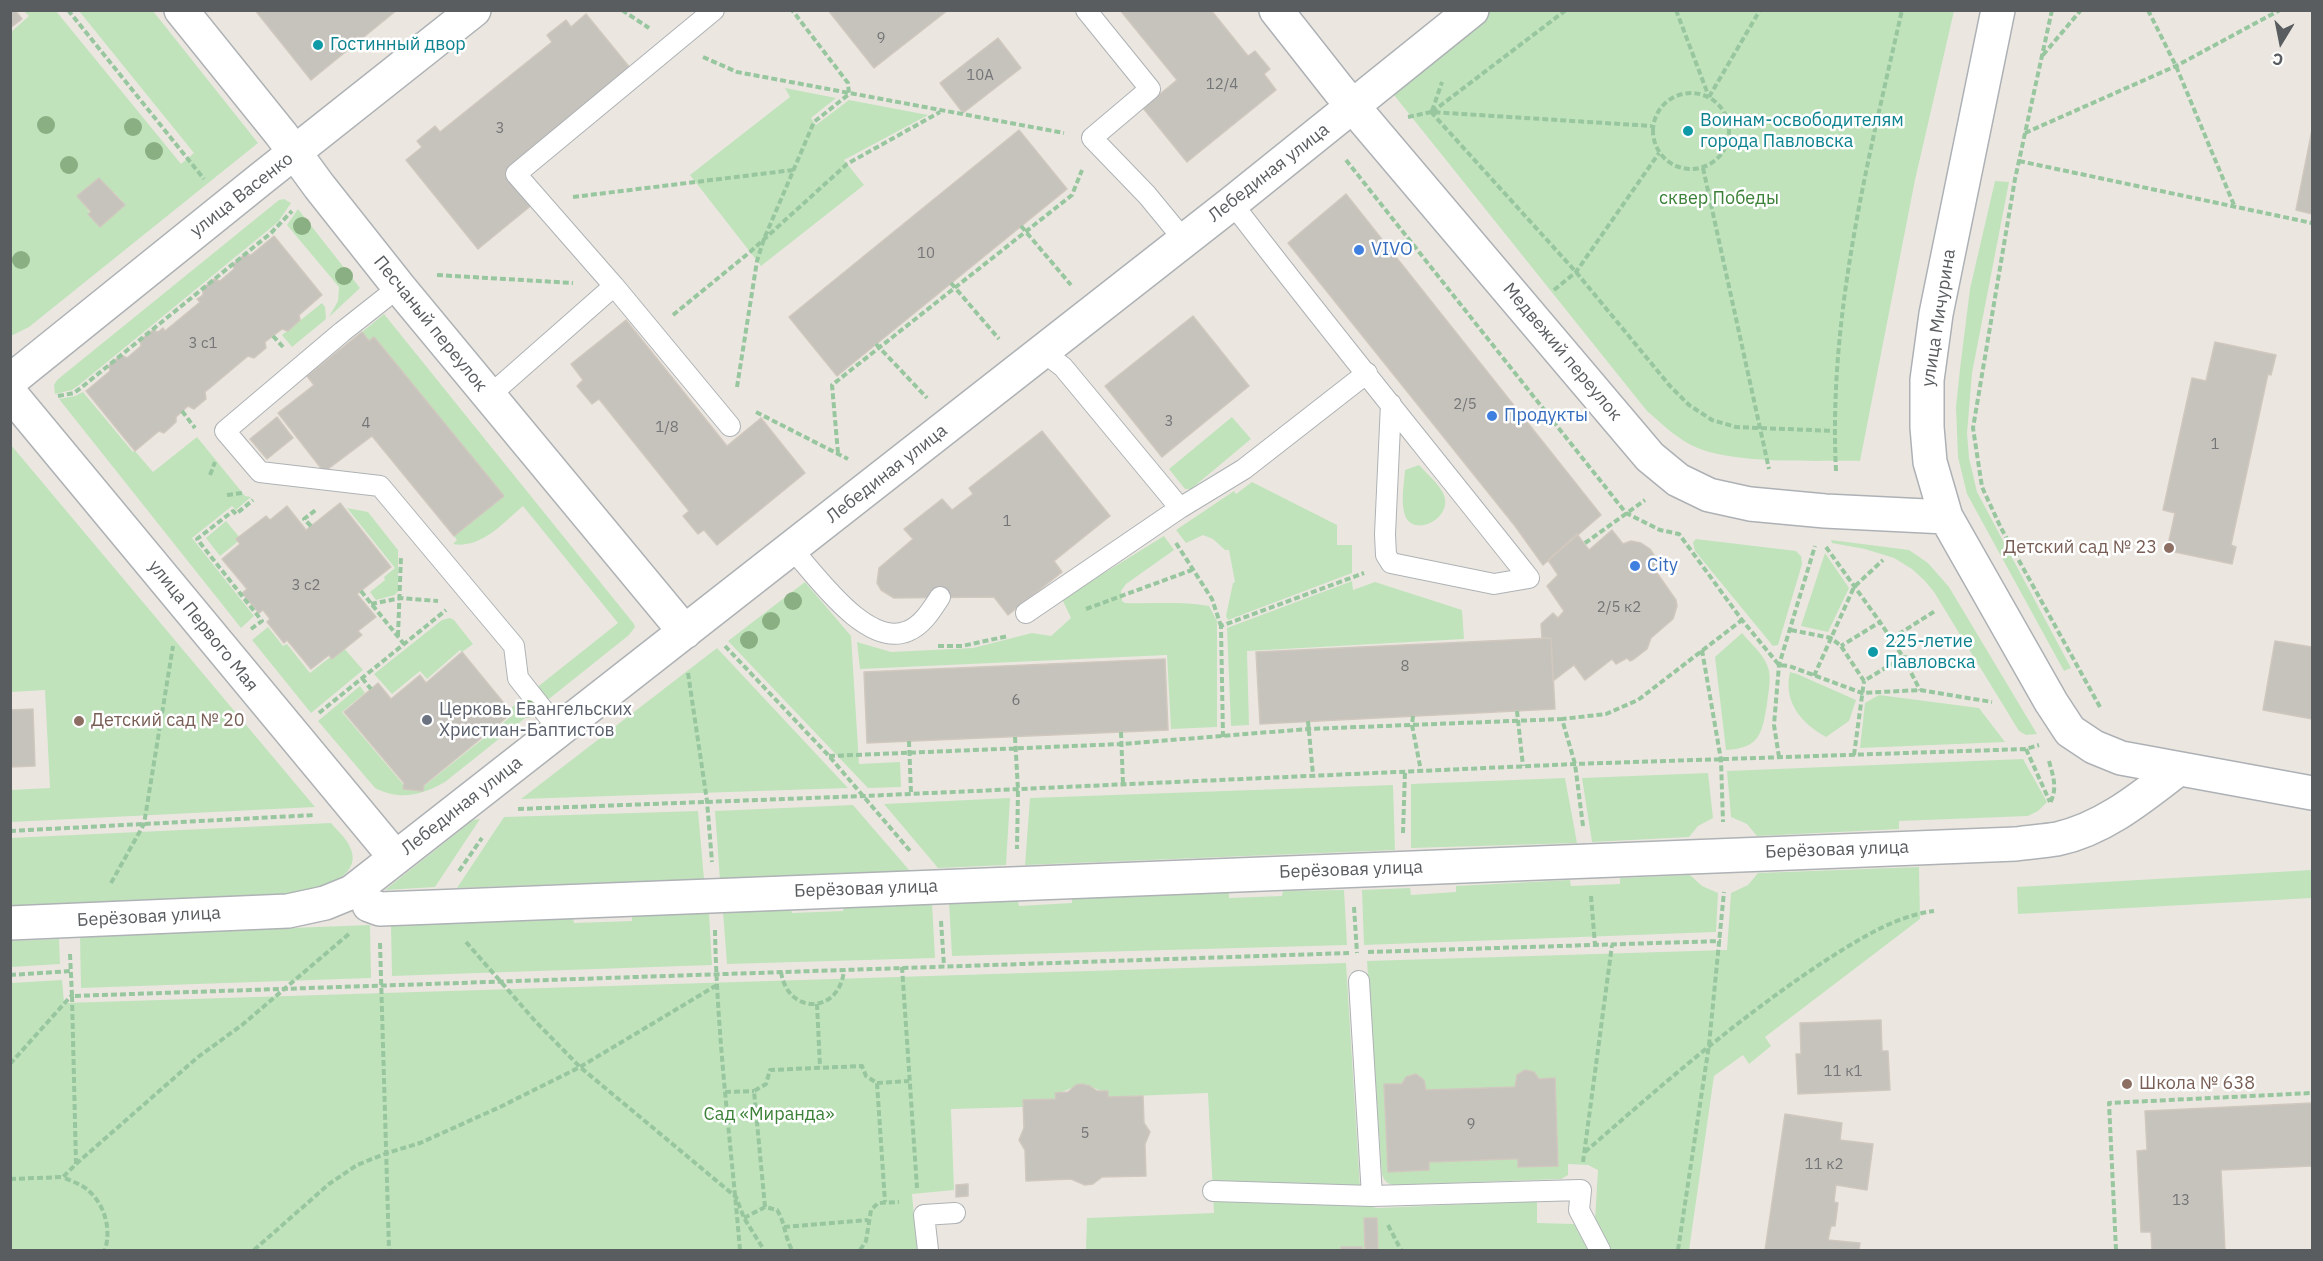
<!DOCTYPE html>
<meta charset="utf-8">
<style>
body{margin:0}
#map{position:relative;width:2323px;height:1261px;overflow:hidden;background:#ebe7e0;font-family:"IBM Plex Sans",sans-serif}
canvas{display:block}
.frame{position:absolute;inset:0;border:12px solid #595d60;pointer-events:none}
.north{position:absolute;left:2251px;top:12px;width:60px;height:60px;-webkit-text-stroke:4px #fff;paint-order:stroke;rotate:190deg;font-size:16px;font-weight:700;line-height:24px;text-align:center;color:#595d60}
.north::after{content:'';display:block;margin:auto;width:21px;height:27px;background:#595d60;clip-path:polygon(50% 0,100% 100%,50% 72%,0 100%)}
</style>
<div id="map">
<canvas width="2323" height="1261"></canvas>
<div class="frame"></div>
<div class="north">С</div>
</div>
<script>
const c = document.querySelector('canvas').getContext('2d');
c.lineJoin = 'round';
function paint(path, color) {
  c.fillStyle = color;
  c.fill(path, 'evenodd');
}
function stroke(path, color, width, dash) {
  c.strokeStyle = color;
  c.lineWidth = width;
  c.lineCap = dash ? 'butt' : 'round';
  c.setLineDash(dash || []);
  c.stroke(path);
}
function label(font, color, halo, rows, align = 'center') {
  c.font = font + ' "IBM Plex Sans",sans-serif';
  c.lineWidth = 5;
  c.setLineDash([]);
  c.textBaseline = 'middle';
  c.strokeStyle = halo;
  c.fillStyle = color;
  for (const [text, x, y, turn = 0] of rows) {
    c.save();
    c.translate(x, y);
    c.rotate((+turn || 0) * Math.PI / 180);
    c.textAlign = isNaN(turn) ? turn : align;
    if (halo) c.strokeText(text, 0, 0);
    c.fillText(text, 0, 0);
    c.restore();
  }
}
const green = new Path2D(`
 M24,11H56L181,164L194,153L79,11H153L258,143L29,327L13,335H11V32L29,16ZM114,192L125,205L100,227L78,196Z
 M1488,11H1954L1915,180L1860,461C1814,460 1730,465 1691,445C1674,436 1661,423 1647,411L1390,90Z
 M785,88L836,98L811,118L816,125L849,100L928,115L844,160L864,185L761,266L690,175L790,97Z
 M1995,181L2009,182L1972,373L1967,433L1969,458L1977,492L2071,668L2064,671L1967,494L1958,457L1956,407L1960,369L1970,289Z
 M284,199L291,203L278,222L79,385L72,390L55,394L54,385L57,380L279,200Z
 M298,209L360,288L329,317L338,301L339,287L287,225Z
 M322,303L325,307L326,319L292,347L282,335Z
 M384,314L634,624L635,627L629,635L445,782C422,795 400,801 375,788L318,721L360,686L365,693L342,712L403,784L424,786L514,714L511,708L618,623L523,506C503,523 481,549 453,544L457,540L454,536L503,496L374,337L369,341L362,332Z
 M83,392L133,452L135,451L153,472L197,437L245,496L251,497L236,510L232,506L192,538L254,616L241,628L59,399L75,396Z
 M1232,417L1251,439L1191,489H1185L1169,469Z
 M11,445L315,807L11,822V790L50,788L45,690L11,692Z
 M1419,465C1426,473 1438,483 1443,493C1456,518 1410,541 1404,512C1401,499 1404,484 1405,470Z
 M1252,482L1337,525V545H1352V573L1228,620L1226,616L1233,583L1235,582L1229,550H1225L1213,539L1203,535L1186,543L1176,530L1234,491L1236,494Z
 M347,508L368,512L398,550V591L395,595L376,600L370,592L385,580L384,577L395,568Z
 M226,521L241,539L220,556L206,538Z
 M1164,536L1174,550L1126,584L1121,591L1122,601L1125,603C1153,604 1182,601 1209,606L1217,621V727L1171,729L1167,655L860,669L857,642L891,652L973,648L1032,633L1051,636L1071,618L1062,599Z
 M1696,539L1796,551L1801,556L1802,564L1778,645L1773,646L1695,551L1693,542Z
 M1831,540L1909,550L1928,563L1949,587L2037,734L2026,735L2019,731L1934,592L1925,581L1912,569L1894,558L1865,549L1832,543Z
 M1825,553L1849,588L1828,632L1801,626Z
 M1352,581L1353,590L1375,582L1462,610L1464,639L1247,651L1249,725L1231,726L1227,628Z
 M805,582L851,636L859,764L900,762L901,787L868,788L728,641Z
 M450,618L454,620L473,644L462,652L460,650L427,679L420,671L392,694L374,674L442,620Z
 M268,627L283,646L287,644L310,673L343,647L363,670L311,713L252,640Z
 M1742,633C1751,644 1766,656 1769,671C1771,681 1768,694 1767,704C1762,734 1760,748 1726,750L1715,657Z
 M717,648L848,788L521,799Z
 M1790,672L1797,674L1856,700L1849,721L1826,737C1801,723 1783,702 1790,672Z
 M1879,695L1979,708L2005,742L1860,748L1865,703Z
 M2023,759L2047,802L2038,811L2028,816L1899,821V829L1757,836L1747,824L1731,817L1727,771Z
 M1708,773L1713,818L1698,826L1689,837L1592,842L1582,778Z
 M1565,778L1577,843L1411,848V784Z
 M1393,785L1395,850L1025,865L1030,798Z
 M1010,798L1006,865L938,868L884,804Z
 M853,805L910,871L720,880L715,811Z
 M698,811L704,879L457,888L504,817Z
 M480,819L435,887L385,890L473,820Z
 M331,823C337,830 345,837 349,845C365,874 325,887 306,894L11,907L10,838Z
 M1919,867L1920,919L1765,1037L1771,1046L1749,1064L1743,1055L1714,1076L1689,1250H1610L1595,1220L1598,1170L1588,1165L1568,1164V1175L1561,1179L1394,1185C1387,1184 1384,1181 1382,1174L1367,961L1727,950L1731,893L1748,885L1758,873Z
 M2312,870V898L2018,914L2017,887Z
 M1690,875L1702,886L1718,893L1716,932L1364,945L1362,890L1410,888L1411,895L1456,892V886L1570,880L1571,886L1620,884V878Z
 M1344,890L1347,945L952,956L949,902L1018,901L1019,906L1072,903V898L1229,892V898L1282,896L1283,891Z
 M932,903L935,958L727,964L723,912L791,909L792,913L843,911L844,907Z
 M709,913L712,965L392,976L391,925L573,918L574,923L632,921V916Z
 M370,925L371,978L81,988L80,936Z
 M59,939L60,964L11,967V941Z
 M1346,963L1360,1188C1363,1200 1365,1207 1378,1208L1537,1201V1223L1574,1224L1588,1250H1083L1086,1249L1087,1218L1214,1213L1208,1093L1108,1097L1107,1091C1094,1091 1093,1085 1084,1085C1074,1084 1068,1092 1055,1093L1056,1099L1023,1100V1107L951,1109L954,1190L912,1194L917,1250H11V983L62,980L64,1003Z`);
const building = new Path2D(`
 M10,10H15L22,19L10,28Z
 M255,10H397L311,80Z
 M828,10H948L874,68Z
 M1120,10H1211L1248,56L1255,51L1270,69L1264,74L1276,90L1187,162L1143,108L1177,80Z
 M586,14L631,69L505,171L533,204L478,249L406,160L422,147L417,141L435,126L440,132L552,42L547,35L566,20L571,27Z
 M998,38L1021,68L963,113L940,83Z
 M1019,130L1067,189L837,376L789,317Z
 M2312,130V214L2296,210Z
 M99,178L125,205L100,227L88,214L91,212L77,196Z
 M1346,194L1601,515L1543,565L1515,526L1288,243Z
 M274,236L322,295L299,315L300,320L288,331L282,329L265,342L266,348L254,358L248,356L205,392L206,399L194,409L188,406L176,417V422L164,433L159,431L135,451L86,391L110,371L109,365L121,355L127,358L141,346L140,340L153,330L158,332L163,328L165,331L200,302L197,299L203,295V288L214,279L220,281L234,269L233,264L245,254L251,255Z
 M1193,316L1249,386L1162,457L1105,386Z
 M626,320L727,446L761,418L805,473L717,545L704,530L698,534L683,516L689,511L599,399L592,404L577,386L583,380L571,364Z
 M362,332L369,341L374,337L504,496L454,536L372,436L324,472L278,413L314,385L307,376Z
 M2215,342L2276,355L2271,375L2268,374L2231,545L2236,547L2232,564L2170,551L2171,546L2168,545L2175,513L2163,510L2192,378L2206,381Z
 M277,417L293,438L267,459L250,439Z
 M1042,431L1110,516L1054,561L1062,572L1008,615L994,597L894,598L881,590L877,583L879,568L913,539L904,529L942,499L952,510L973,494L969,488Z
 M340,503L391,567L357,594L376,617L358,631L362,635L332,659L329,655L311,669L287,640L284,643L267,622L270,619L263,610L259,613L242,593L247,589L222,559L240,544L236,539L266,516L270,520L287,506L306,530Z
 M1612,530L1623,544L1631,541L1641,543L1650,549L1656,558L1657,573L1676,600L1677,606L1673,619L1651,638L1647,649L1634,659L1630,661L1627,658L1616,664L1612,659L1585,680L1574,665L1553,681L1551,638H1542L1541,624L1553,613L1558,618L1564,611L1547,586L1558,575L1548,560L1577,534L1589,550Z
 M1551,638L1555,709L1260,724L1256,652Z
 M2275,641L2312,647V719L2263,710Z
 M462,652L512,713L424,785L423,791L403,789L404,783L344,712L378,683L391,699L420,675L426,683Z
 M1165,659L1168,730L867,743L864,672Z
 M33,709L35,766L10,767V710Z
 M1881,1020L1882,1051H1888L1890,1090L1798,1094L1796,1054H1801L1800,1023Z
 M1525,1070L1534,1072L1539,1079L1555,1078L1558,1166L1518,1167V1159H1511L1429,1162V1170L1388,1172L1384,1084H1402L1406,1077L1416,1074L1424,1080L1426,1090L1515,1087L1517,1075Z
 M1082,1084L1090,1086L1097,1091H1108V1097L1143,1096L1144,1123L1150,1132L1145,1144L1146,1176L1102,1177L1093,1184L1085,1185L1071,1179L1026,1181L1025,1150L1019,1140L1024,1128L1023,1100L1056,1099L1055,1093L1068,1092L1076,1085Z
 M2312,1103V1166L2221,1170L2225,1250H2152L2151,1232H2141L2137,1151L2147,1150L2145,1111Z
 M1785,1114L1842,1123L1840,1140L1873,1144L1867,1190L1836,1185L1834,1202L1838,1203L1835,1226H1831L1828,1240L1860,1243L1859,1250H1765Z
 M968,1184V1196L956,1197V1185Z
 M1364,1218H1377L1378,1250H1365Z
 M1341,1247H1362V1250H1341Z`);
const path = new Path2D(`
 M68,10L204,179
 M622,10L649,28
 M1676,10L1709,97
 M2052,10L2015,179L1973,428L1982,487L2001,528L2100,707
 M2148,10L2176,66L2234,205
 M2043,55L2081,10
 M703,57L737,72L1064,133
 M1653 131a38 38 0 1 1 76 0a38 38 0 1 1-76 0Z
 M1709,97L1760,10
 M1432,111L1442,82
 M1431,112L1576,272L1670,386L1689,405L1712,420L1736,427L1834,431
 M1432,112L1566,10
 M1408,117L1431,112L1652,126
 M2025,133L2176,66L2280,10
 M1346,160L1626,513L1660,530L1679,534L1742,620L1779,665L1789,666L1862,693L1920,690L1992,702
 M2019,161L2312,223
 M1703,168L1769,469
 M573,197L793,170
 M1021,226L1071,285
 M437,275L573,283
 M951,283L999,339
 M1554,290L1576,272L1659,153
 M673,315L750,252L847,164L940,112
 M273,336L283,347
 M876,344L927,398
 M737,387L757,261L764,239L814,122L849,94L848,83L792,10
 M58,396L74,393L82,387L271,233L292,211
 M182,411L195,428
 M756,412L848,459
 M838,453L832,385L1072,195L1082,170
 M1836,471C1828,316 1868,161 1902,10
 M210,475L215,462
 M227,495L242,493
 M311,526L304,519L317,509
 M1176,543L1212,599L1221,626
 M1585,543L1645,500
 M1826,547L1880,622
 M361,591L404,644
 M371,604L401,598L438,601
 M1086,609L1192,570
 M251,629L262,621L197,539L233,511L236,514L253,500
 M1791,630L1831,638L1841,646L1864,681L1903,657L1880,622L1841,646
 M398,636L401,556
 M1891,639L1935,611
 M725,646L829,756L911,852
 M938,646H962L1008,636
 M1702,650L1721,760L1723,822
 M1903,657L1969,666
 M1903,657L1920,690
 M688,673L707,801L712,862
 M1814,676L1854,587L1883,560
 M362,678L371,689
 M1517,711L1523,766
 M319,713L446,610
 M1413,716L1412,725L1421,771
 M1308,721L1313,775
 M1121,732L1123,784
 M1015,737L1018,790L1017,849
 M1223,737L1221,626L1364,573
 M909,741L911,793
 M2026,749L2050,802
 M1854,755L1864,681
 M829,756L1122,744L1308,729L1562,719
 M1779,757L1774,725L1779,665L1815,546
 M2049,761C2053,776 2058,788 2050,803
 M518,809L864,796L1575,764L2026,749L2039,745
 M1583,826L1575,764L1562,719L1606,714L1638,700L1742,620
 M10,831L315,815
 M1403,833L1405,771
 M459,871L482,838
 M111,883L144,824L173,646
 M1591,896L1595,945
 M1354,907L1357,953
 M941,921L944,966
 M715,930C717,1037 731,1144 740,1250
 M466,942L536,1022L580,1067L736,1197L744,1218L764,1250
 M380,943L389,1250
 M1368,952L1721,941
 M70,954L72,996L1349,953
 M902,967L917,1188
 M781,972C788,1016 840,1014 844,970
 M10,975L71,971
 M72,996L76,1164L63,1177C71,1181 83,1185 89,1191C106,1207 111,1230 105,1250
 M817,1004L820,1067
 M10,1064L71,996
 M877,1083L909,1081
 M725,1092L754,1091
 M1585,1152C1664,1083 1743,1014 1831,957C1863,937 1896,916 1934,911
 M1583,1162L1612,945
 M76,1164L198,1057L242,1025L350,933
 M10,1179L63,1177
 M765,1207L754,1091L766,1084L770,1070L862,1066L866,1076L877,1083L885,1202
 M744,1218L765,1207L777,1210C785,1222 785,1238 792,1250
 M1388,1225L1401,1250
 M784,1227L868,1220
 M254,1250L329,1184L357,1165L387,1153L420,1143L500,1107L580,1067L717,985
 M860,1250L866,1241L871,1210L878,1203L899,1202
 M1678,1250L1709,1045L1724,892
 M2116,1250L2109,1103L2312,1093`);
const lane = new Path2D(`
 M714,10L516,174L614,286L730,426
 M1086,10L1150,89L1092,138L1147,195L1184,240
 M1232,203C1329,330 1430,453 1529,578L1494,584L1391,563L1386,555L1385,534L1391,404
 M399,287L342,332L225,431L260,472L380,486L514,646L518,678L560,731
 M1042,351L1063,367L1180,508L1244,469L1367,373
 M489,396L614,286
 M792,549C816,575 867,649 908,631C923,625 932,609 940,597
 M1026,613L1180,508
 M1359,981L1372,1196L1581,1190L1579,1210L1600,1250
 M1213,1191L1372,1196
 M928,1250L924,1215L955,1213`);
const street = new Path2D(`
 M181,10L281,134L319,186L399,287L685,632
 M10,381L262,178L474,10
 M10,393L395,857
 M369,905L380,909L434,907L2016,844C2030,842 2044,841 2057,839C2103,829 2141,798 2177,770
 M10,923L288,911L325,903L352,892L1232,203L1472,10`);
const secondary = new Path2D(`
 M1276,10L1339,90L1650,457L1678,480L1709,495L1750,504L1825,511L1946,517
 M1998,10L1936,314L1927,380V427L1930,462L1946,517L2051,702L2070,731L2094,747L2121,758L2312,793`);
const trees = [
 [46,125],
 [133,127],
 [154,151],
 [69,165],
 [302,226],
 [21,260],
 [344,276],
 [793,601],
 [771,621],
 [749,640],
 [528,709]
];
const markers = [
 [318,45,6,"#0f9aa8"],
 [1688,131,6,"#0f9aa8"],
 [1359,250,6,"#3f7fe0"],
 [1492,416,6,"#3f7fe0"],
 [2169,548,6,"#8d6e63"],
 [1635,566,6,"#3f7fe0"],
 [1873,652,6,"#0f9aa8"],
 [427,720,6,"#6b7280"],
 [79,721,6,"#8d6e63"],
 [2127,1084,6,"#8d6e63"]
];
const numberNames = [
 ["9",881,39],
 ["10А",980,76],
 ["12/4",1222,85],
 ["3",500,129],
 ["10",926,254],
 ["3 с1",203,344],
 ["2/5",1465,405],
 ["3",1169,422],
 ["4",366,424],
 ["1/8",667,428],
 ["1",2215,445],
 ["1",1007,522],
 ["3 с2",306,586],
 ["2/5 к2",1619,608],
 ["8",1405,667],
 ["6",1016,701],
 ["11 к1",1843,1072],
 ["9",1471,1125],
 ["5",1085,1134],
 ["11 к2",1824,1165],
 ["13",2181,1201]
];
const cultureNames = [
 ["Гостинный двор",330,45],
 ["Воинам-освободителям",1700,121],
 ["города Павловска",1700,142],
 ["225-летие",1885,642],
 ["Павловска",1885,663]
];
const streetNames = [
 ["Лебединая улица",1269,173,-38],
 ["улица Васенко",242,195,-38],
 ["улица Мичурина",1939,318,-81],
 ["Песчаный переулок",430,324,51],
 ["Медвежий переулок",1562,352,50],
 ["Лебединая улица",887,474,-38],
 ["улица Первого Мая",203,626,51],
 ["Лебединая улица",462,806,-38],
 ["Берёзовая улица",1837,850,-2],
 ["Берёзовая улица",1351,870,-2],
 ["Берёзовая улица",866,889,-2],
 ["Берёзовая улица",149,917,-3]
];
const parkNames = [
 ["сквер Победы",1719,199],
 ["Сад «Миранда»",769,1115]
];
const shopNames = [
 ["VIVO",1371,250],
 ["Продукты",1504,416],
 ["City",1647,566]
];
const educationNames = [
 ["Детский сад № 23",2157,548,"right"],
 ["Детский сад № 20",91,721],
 ["Школа № 638",2139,1084]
];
const worshipNames = [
 ["Церковь Евангельских",439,710],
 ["Христиан-Баптистов",439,731]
];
paint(green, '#c0e3bc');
paint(building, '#c6c2bc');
stroke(building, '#d0c8be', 1.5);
stroke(lane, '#aeb2b5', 22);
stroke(street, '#aeb2b5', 36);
stroke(secondary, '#adb1b5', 36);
stroke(path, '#97c69f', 4, [6, 3]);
stroke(lane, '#fff', 20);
stroke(street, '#fff', 33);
stroke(secondary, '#fff', 33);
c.fillStyle = '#8aaf83';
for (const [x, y] of trees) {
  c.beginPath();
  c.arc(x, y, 9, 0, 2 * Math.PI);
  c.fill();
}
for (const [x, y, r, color] of markers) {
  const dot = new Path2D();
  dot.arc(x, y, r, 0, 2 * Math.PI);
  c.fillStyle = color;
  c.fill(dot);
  stroke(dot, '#fff', 2);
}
label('15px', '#747677', null, numberNames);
label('18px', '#0d838f', '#fff', cultureNames, 'left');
label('18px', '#595d60', '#fff', streetNames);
label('18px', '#3b8137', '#fff', parkNames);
label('18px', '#366cbe', '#fff', shopNames, 'left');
label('18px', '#785e54', '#fff', educationNames, 'left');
label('18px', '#5b616d', '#fff', worshipNames, 'left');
</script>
